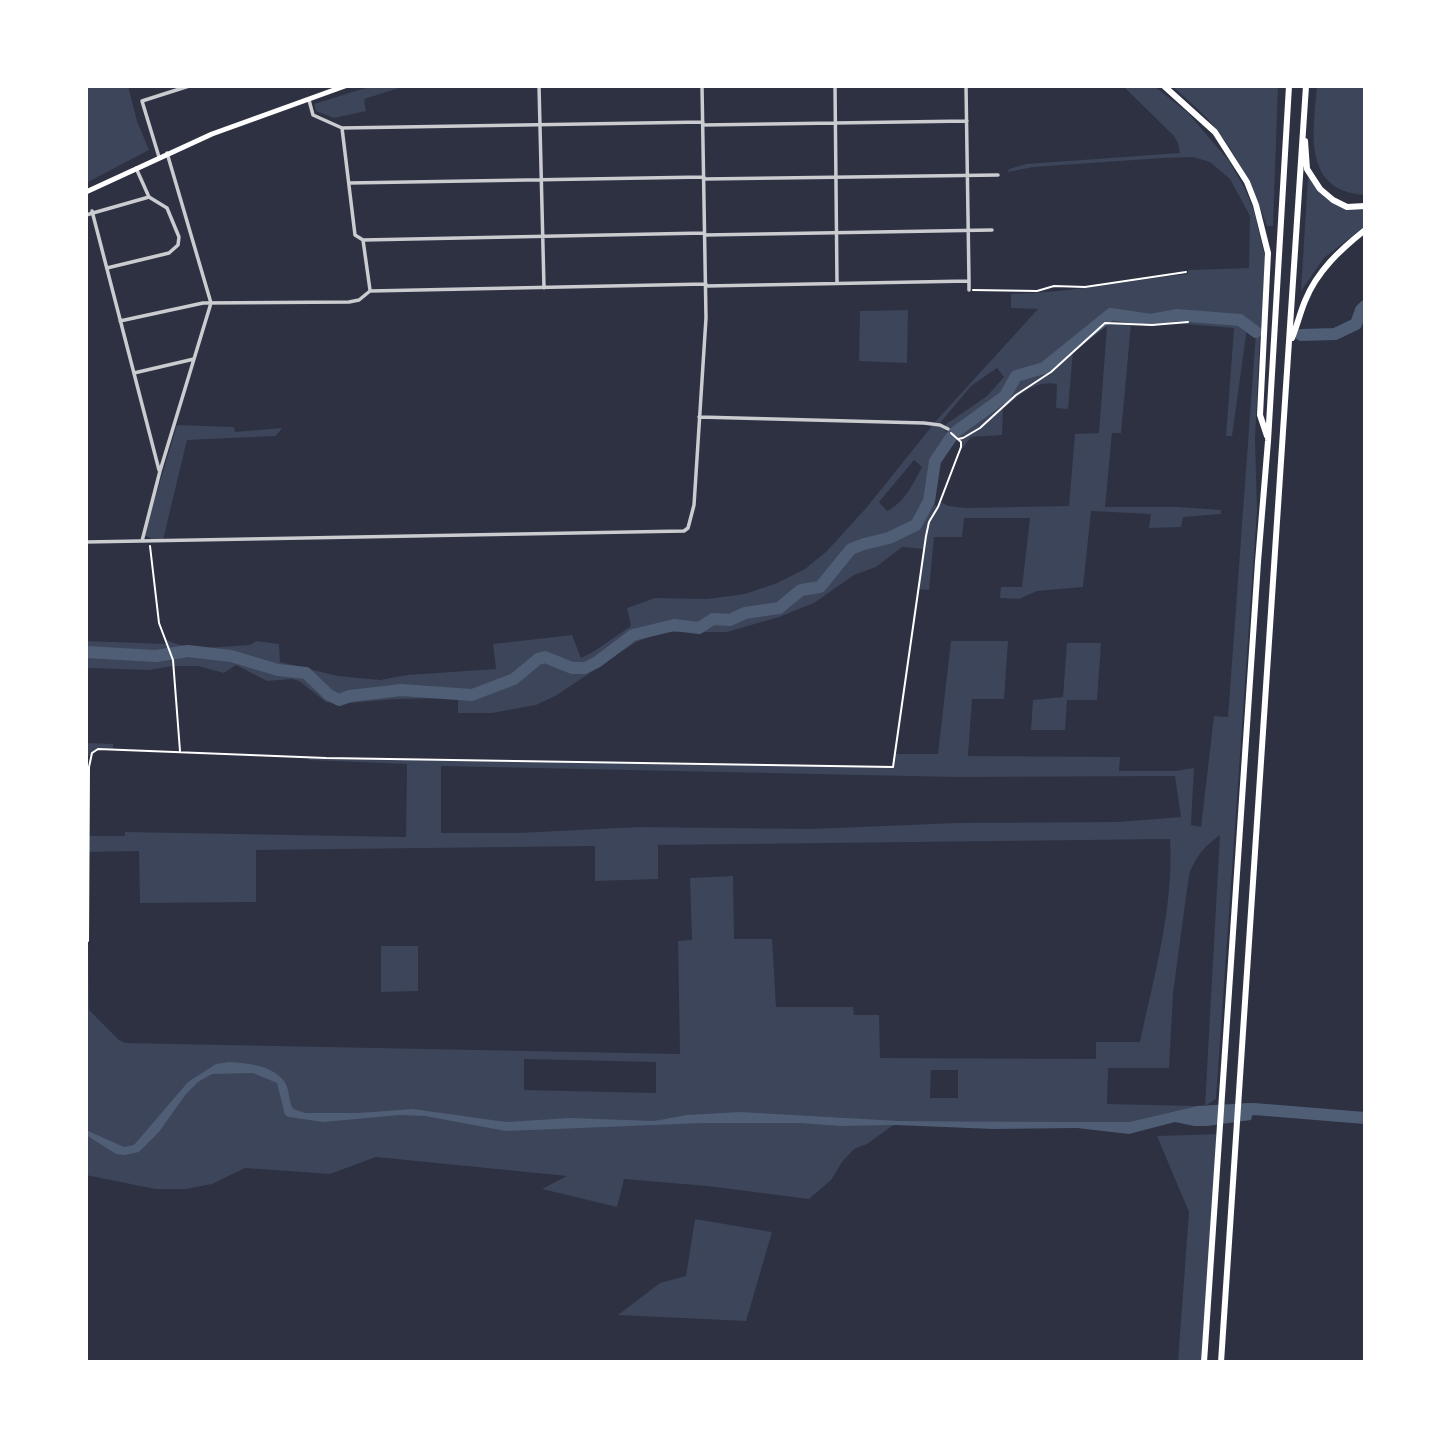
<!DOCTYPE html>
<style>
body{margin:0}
#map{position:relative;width:1451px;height:1448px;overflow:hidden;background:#2d3142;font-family:"Fira Sans Condensed",sans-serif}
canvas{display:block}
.frame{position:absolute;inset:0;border:88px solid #fff;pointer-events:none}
</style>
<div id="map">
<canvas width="1451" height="1448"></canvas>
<div class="frame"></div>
</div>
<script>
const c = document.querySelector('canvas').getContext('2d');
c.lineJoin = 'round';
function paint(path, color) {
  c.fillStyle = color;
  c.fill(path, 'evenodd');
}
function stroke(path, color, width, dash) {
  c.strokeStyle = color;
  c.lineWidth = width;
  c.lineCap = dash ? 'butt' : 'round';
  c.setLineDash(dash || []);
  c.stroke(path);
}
const green = new Path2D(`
 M86,86H128L137,121L149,150L86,183Z
 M372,86H406L364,99L366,111L334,118L316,111L314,104Z
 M1123,86H1154L1188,113L1229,161L1245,189L1254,211L1265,257L1261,331H1256L1240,319L1177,313L1151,317L1109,312L1042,366L1015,374L1002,395L953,433L945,425L987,396L1004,377L997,368L971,386L940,423L935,422L1038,309L1011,308V294C1071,293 1129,280 1188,274V270L1249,268L1250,216L1230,179L1210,162L1193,157L1163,158L1033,167L1008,172L1009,169L1026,164L1180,153L1178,143L1174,136Z
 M1172,86H1278L1273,226H1267C1254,189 1237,154 1212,124C1200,110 1185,98 1172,86Z
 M1317,86H1365V195C1302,191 1313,132 1317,86Z
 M1308,177C1326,201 1333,210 1365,209V226L1324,258L1301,291Z
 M908,310L907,363L859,361L860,311Z
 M1110,317L1152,321L1176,317L1239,322L1247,328L1232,436H1226L1234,328L1185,324H1131L1121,433H1112L1105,507H1178L1221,510V514L1183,517L1181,527L1149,528L1151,514L1091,511L1083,587L1037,591L1019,599L1000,598L1001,587H1022L1030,518H964L962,537H934L929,590L918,589L924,549L902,547L876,567L854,575L814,603L779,617L727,632H661L636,642L557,695L536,705L492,713H458V698L396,699L339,704L326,702L299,681L292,679L267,681L236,665L224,673L198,666H173L149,670L86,668V641L167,644L165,639C190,653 223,646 250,645L256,641L279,644L280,662L338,676L380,680L407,675L496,669L493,644L572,635L581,658L593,652L631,626L627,608L655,598L707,599L745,594L777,583L805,569L827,551L867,507L932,426H939L952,436L935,461L929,501L938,507L940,502L949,506L965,508L1069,506L1075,434L1099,433L1107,326L1073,351L1068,409L1056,408L1057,384C1034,380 1020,395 1003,409L1002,435L971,437L960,451L961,442L955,435L1007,397L1017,378L1047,368ZM914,460L922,467C913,484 905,502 887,511L879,502Z
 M1256,333H1260L1255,439L1257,511L1216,1099L1205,1106L1220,835C1204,847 1196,856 1189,875L1173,993L1169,1068H1108L1107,1104L1197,1106L1129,1122L899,1121L867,1144L854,1149L842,1162L831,1180L809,1199L707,1186L624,1179L617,1207L542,1189L567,1176L376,1157L330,1174L245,1168L212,1184L186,1189H155L86,1175V934H88L89,1010L119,1040L125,1043L680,1054L678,941L692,940L690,878L733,876L734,939H772L776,1007H853L854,1015H879L880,1058L1096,1059V1042H1140C1154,976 1174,907 1170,839L658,845V879L595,881V846L256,850V902L140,903L139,851L86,852V836H125V832L406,837L407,764L309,760V757L893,767L895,754H938L951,641H1008L1004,699H972L968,756L1120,757L1119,771H1175L1194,768L1191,825L1201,827L1214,716L1228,717ZM441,766L956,777L1175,776L1181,817L1118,822L957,823L811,829L639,827L518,833H441ZM524,1059L656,1062V1093L524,1090ZM931,1070H958V1098H930Z
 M177,425L234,427L235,432L282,428L276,436L187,440L163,540H154L144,535Z
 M1067,643H1101L1097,700H1067L1065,730H1031L1033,700L1063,697Z
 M86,743L113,744V749H98L91,756L86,755Z
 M381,946H418V991L381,992Z
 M1220,1134L1204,1362H1178L1189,1212L1157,1136Z
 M695,1219L772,1232L746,1321L618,1315L660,1283L686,1276Z`);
const water = new Path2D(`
 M229,1062C247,1063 272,1065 284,1081C290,1089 288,1100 293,1109L305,1113H358L413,1109L506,1122L570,1118L654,1121L687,1115L740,1112L899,1121L1129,1122L1197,1106L1251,1103L1254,1109L1251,1120L1207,1126H1194L1175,1122L1129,1134L1077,1128L993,1129L896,1125L840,1126L800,1123H703L506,1131L425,1116L400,1115L323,1122L289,1117L285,1115L277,1083L253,1073L212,1074L198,1082L186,1094L159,1132L139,1152L124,1155L116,1154L86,1135V1130L124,1147L134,1145L188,1082L216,1064Z`);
const river = new Path2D(`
 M1301,335L1335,334L1356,324L1361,310L1365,306
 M86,652L156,656L188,651L231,656L278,670L306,673L329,695L339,700L350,696L401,690L472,695L514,679L538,659L545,657L572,668H585L597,662L633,635L674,625L699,628L713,619L730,620L745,613L779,608L801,590L820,587L851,549L864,544L889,538L916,525L929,501L935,461L954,433L1005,396L1016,376L1044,368L1111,314L1151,320L1177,315L1240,320L1256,332
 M1240,1110L1254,1109L1365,1118`);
const path = new Path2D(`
 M973,290L1037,291L1054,286L1085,287L1186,272
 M958,439L963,438L980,428L1016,395L1051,372L1105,323L1152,325L1188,322
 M150,546L159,623L173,660L180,751
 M88,941L89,767L92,753L98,749L326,758L893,767L926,536L929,522L938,507L961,447V442L951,433`);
const minor = new Path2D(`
 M539,86L544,288
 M835,86L837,283
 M966,86L969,281
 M309,100L313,115L342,128L355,235L363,240
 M703,125L967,121
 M342,128L703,122
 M159,157L142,101L189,86
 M136,168L149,197
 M704,179L998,175
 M349,183L704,177
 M149,197L167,208L179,237
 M92,211L159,470
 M86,215L149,197
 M705,235L992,230
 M363,240L704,233
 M363,240L370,290
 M107,268L169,253L178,245L179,237
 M706,286L969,281V290
 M370,291L706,284
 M120,321L203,303L349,302L359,300L370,291
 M134,373L194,359
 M699,417L924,423L940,425L948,429
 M142,541L160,471L211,303L167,153
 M86,542L684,531L688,528L694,505L706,318L702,86`);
const secondary = new Path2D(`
 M86,192L212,134L345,86`);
const motorway = new Path2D(`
 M1164,86L1215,132L1247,182L1256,205L1268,253L1260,415L1267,436
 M1305,141L1307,169L1320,189L1333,200L1347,207L1365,206
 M1292,338C1297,326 1300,313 1305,301C1317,271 1340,250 1365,230
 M1204,1362L1258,562L1268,441L1289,86
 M1221,1362L1306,86`);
paint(green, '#3c4559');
paint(water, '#4f5d75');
stroke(river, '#4f5d75', 12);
stroke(path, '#fff', 2);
stroke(minor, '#caccd0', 3.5);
stroke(secondary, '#fff', 5);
stroke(motorway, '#fff', 6);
</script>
